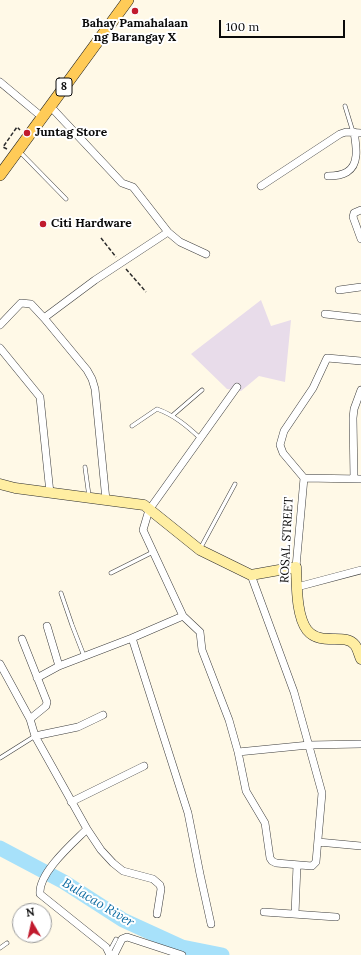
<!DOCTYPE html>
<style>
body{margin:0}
#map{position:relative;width:361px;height:955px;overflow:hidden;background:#fff9e7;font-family:Lora,serif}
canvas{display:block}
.north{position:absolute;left:12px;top:903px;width:40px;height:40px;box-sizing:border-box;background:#fff;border:1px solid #9d9d9d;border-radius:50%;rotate:351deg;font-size:11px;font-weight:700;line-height:16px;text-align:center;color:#0a0a0a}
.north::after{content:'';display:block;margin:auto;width:14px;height:18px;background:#c11a2d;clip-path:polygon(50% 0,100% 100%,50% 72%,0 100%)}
.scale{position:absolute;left:219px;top:20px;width:126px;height:18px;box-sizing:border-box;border:2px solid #0a0a0a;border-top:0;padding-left:5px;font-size:12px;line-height:14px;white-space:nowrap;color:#0a0a0a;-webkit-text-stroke:3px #fff;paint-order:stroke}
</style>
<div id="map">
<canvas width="361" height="955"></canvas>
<div class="north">N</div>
<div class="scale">100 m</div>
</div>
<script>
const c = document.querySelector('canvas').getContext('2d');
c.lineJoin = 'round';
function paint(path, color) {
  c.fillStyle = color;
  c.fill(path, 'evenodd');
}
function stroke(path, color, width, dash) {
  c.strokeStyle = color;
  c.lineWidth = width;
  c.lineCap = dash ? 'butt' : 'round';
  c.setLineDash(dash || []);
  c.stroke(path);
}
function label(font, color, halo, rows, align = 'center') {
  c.font = font + ' Lora,serif';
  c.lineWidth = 4;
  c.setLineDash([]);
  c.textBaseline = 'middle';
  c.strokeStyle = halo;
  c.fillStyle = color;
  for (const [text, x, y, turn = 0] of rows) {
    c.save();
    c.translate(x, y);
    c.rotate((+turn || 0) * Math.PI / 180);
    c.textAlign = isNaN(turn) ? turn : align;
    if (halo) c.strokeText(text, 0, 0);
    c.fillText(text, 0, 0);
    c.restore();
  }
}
const industrial = new Path2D(`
 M261,300L271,326L291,320L285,382L259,376L241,391L227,389L191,354Z`);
const river = new Path2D(`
 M0,848L64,882L123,920L182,947L222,955`);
const path = new Path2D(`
 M7,149L3,147L17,127L20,130
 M101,238L116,257
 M126,269L146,292`);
const lane = new Path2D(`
 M345,106L353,132
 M19,151L66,199
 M173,415L202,390
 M132,426L157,409C174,415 187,426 200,438
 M85,467L89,496
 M200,549L235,484
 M111,573L153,552
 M61,593L72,625L84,656
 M0,758L35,736
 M0,948L7,943
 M109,952L116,939`);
const street = new Path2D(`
 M0,82L42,117
 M50,106L122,183L133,187L168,232L180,242L206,254
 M328,176C334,176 342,175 347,172C360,164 356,145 354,132
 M261,186L340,134L346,132L361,133
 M361,210L354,213L353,217L361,239
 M339,290L361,287
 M325,314L361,318
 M44,318L95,280L168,232
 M0,325L21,303L31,304L44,318L87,370L92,379L95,389L106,500
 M0,348L40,397L50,493
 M361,361L327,358L313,388L284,431L280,445L283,453L304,478L361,479
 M237,387L149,510L143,530L183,616L200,632L202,650L229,720L238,752L246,791L265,823L270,858L272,861L276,863L312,866L316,862L322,793L294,692L251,575
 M354,479L353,418L354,409L361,390
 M296,567L304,478
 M297,587L361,570
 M47,626L59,666
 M132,638L188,813L200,874L211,924
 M22,639L47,702L46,706L30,719
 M0,664L30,719L35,736L87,829L101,850L113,863L123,871L153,879L160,885L161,889L157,914
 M37,678L59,666L132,638L183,616
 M35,736L78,727L103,715
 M238,752L309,745L361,744
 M71,802L144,766
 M87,829C73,843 38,873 40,894L106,947L110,955
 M318,842L361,846
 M264,912L336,917
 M295,914L297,865
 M114,955L122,939L127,937L182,955`);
const secondary = new Path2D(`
 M0,484L15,488L144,505L200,550L251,575L296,567C297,585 296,615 307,630C321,647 344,632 355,645C358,649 359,655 361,659`);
const primary = new Path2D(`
 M0,175L128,0`);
const markers = [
 [135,11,4,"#c11a2d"],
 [27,133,4,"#c11a2d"],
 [43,224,4,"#c11a2d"]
];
const shields = [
 [64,87,16]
];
const shieldNames = [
 ["8",64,87]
];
const poiNames = [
 ["Bahay Pamahalaan",135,24,"center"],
 ["ng Barangay X",135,38,"center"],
 ["Juntag Store",35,133],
 ["Citi Hardware",51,224]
];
const streetNames = [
 ["ROSAL STREET",287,540,-87]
];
const waterNames = [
 ["Bulacao River",98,903,31]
];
paint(industrial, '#e8dcea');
stroke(river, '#a7e1fa', 15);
stroke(lane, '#3d3d3d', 4.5);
stroke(street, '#3d3d3d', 8);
stroke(secondary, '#2c2c2c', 11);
stroke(primary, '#1b1b1b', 12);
stroke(path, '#2c2c2c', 1.5, [4, 2]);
stroke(lane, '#fff', 3.5);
stroke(street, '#fff', 7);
stroke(secondary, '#ffeea2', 10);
stroke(primary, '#ffcb57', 11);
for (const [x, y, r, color] of markers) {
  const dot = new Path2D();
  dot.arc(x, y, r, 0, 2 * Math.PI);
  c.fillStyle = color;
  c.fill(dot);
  stroke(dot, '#fff', 1.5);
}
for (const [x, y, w] of shields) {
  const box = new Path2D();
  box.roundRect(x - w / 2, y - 9, w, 18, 3);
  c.fillStyle = '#fff';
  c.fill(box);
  stroke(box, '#0a0a0a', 1);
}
label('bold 11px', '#0a0a0a', null, shieldNames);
label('bold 12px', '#0a0a0a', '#fff', poiNames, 'left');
label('12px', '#0a0a0a', '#fff', streetNames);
label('italic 13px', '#0d6ba2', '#fff', waterNames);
</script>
